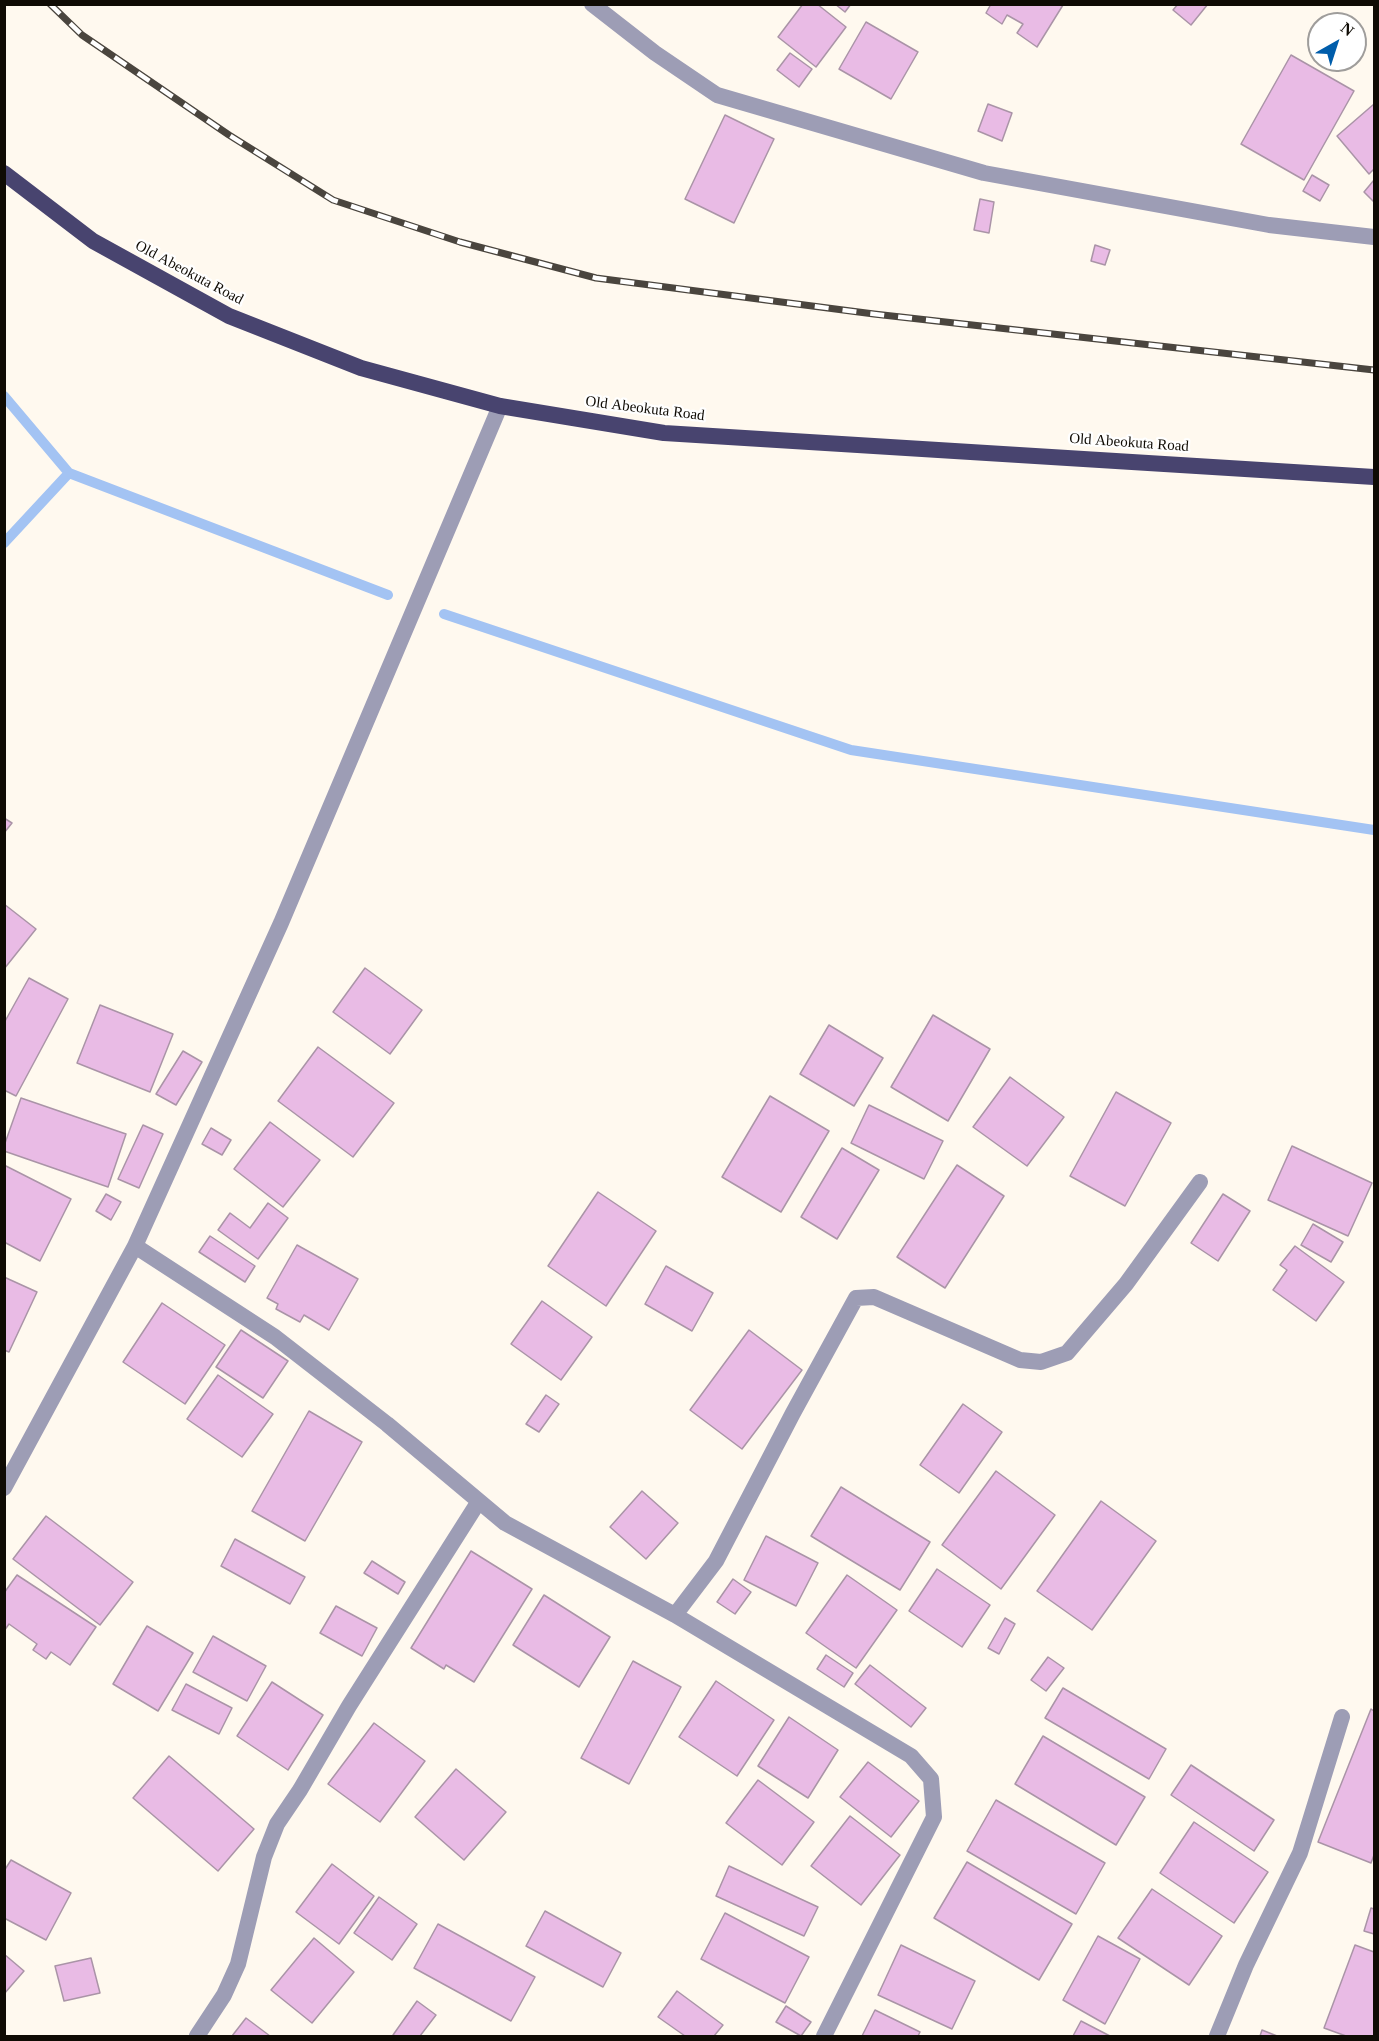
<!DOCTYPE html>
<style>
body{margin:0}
#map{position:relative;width:1379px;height:2041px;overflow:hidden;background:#fff9ef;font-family:Georgia,serif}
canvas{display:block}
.frame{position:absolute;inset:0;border:6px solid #0f0b04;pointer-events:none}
.north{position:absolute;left:1307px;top:12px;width:60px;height:60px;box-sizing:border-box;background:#fff;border:2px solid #9f9d9b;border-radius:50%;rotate:39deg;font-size:16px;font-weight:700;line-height:24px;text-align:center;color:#0f0b04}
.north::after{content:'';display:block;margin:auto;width:21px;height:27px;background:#005dab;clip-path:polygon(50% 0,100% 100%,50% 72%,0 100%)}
</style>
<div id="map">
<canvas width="1379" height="2041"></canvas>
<div class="frame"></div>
<div class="north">N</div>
</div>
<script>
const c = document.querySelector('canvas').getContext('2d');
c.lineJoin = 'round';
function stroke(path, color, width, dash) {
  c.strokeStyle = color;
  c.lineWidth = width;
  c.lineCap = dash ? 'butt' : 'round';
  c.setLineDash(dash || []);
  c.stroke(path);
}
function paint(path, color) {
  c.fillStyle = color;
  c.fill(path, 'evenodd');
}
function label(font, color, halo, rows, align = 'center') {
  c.font = font + ' Georgia,serif';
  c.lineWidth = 4.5;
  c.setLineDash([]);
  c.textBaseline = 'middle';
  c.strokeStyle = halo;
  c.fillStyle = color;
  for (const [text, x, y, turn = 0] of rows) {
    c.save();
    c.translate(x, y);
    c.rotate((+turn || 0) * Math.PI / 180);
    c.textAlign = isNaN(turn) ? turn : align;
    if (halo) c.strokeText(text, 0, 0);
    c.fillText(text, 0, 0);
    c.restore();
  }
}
const stream = new Path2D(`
 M4,396L69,473L388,595
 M4,543L69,473
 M444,614L851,750L1374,830`);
const building = new Path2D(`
 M803,4H817L846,27L816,67L778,37Z
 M835,4H851L845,12Z
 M991,4H1062L1063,5L1037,47L1017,33L1023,24L1007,15L1002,24L986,13Z
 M1178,4H1208L1191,25L1173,10Z
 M866,22L918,52L891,99L839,69Z
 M790,53L812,69L799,87L777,70Z
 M1291,55L1354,91L1304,180L1241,144Z
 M988,104L1012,113L1002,141L978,131Z
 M1374,104V169L1369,174L1337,136Z
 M725,115L774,139L734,223L685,199Z
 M1312,175L1329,185L1320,201L1303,191Z
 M1374,180V202L1364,192Z
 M980,199L994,202L989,233L974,230Z
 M1095,245L1110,250L1105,265L1091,261Z
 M4,818L12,823L4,833Z
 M4,904L36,929L4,969Z
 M365,968L422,1010L390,1054L333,1012Z
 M29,978L68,999L16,1096L4,1090V1023Z
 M100,1005L173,1034L150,1092L77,1063Z
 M933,1015L990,1049L948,1121L891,1087Z
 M829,1025L883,1058L854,1106L800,1074Z
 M318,1047L394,1103L353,1157L278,1101Z
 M183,1051L202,1062L176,1105L156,1094Z
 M1010,1077L1064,1117L1027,1166L973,1127Z
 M1116,1092L1171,1123L1125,1206L1070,1176Z
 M770,1096L829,1131L781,1212L722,1177Z
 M21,1098L126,1134L108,1187L4,1151V1146Z
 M869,1105L943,1141L924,1179L851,1143Z
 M270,1122L320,1160L283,1207L234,1169Z
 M143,1125L163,1134L139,1188L118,1179Z
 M211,1128L231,1140L222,1155L202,1144Z
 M1292,1146L1372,1183L1348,1236L1268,1200Z
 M842,1148L879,1170L837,1239L801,1217Z
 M4,1165L71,1199L40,1261L4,1242Z
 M957,1165L1004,1196L945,1288L897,1257Z
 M598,1192L656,1231L606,1306L548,1266Z
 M106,1194L121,1202L111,1220L96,1211Z
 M1223,1194L1250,1211L1218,1261L1191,1243Z
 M268,1203L288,1218L258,1259L218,1230L230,1213L250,1228Z
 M1313,1224L1343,1242L1331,1262L1301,1245Z
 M210,1236L255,1266L245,1282L199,1252Z
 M297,1245L358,1279L329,1330L304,1315L300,1322L276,1309L278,1304L267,1298Z
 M1295,1246L1344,1282L1316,1321L1273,1290L1287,1270L1280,1265Z
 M666,1266L713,1293L692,1331L645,1304Z
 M4,1277L37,1292L9,1352L4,1350Z
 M542,1301L592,1337L561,1380L511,1344Z
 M162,1303L225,1345L185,1404L123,1362Z
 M241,1330L288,1361L263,1398L216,1367Z
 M749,1330L802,1370L742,1449L690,1410Z
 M218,1375L273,1414L242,1457L187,1419Z
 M546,1395L559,1404L539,1432L526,1424Z
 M963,1404L1002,1432L959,1493L920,1465Z
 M309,1411L362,1442L305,1541L252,1511Z
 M996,1471L1055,1515L1001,1589L942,1545Z
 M841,1487L930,1542L900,1590L811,1536Z
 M642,1491L678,1523L646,1559L610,1527Z
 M1101,1501L1156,1541L1092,1630L1037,1591Z
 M46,1516L133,1582L100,1625L13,1559Z
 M766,1536L818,1563L796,1606L744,1580Z
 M235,1539L305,1577L290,1604L221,1566Z
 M471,1551L532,1589L474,1682L446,1665L444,1669L411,1648Z
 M372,1561L405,1582L398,1594L364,1573Z
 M937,1569L990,1605L962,1647L909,1611Z
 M17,1575L96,1627L70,1665L51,1652L46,1659L33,1650L37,1644L9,1624L4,1631V1593Z
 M847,1575L897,1610L856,1668L806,1633Z
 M733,1579L751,1592L735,1614L717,1602Z
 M544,1595L610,1637L579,1687L513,1645Z
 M336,1606L377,1628L362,1656L320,1633Z
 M1005,1618L1015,1624L999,1654L988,1648Z
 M147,1626L193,1653L158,1711L113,1684Z
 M213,1636L266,1666L247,1701L193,1672Z
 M826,1655L853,1673L844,1687L817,1669Z
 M1048,1657L1064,1668L1046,1691L1031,1680Z
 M633,1661L681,1687L629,1784L581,1758Z
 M870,1665L926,1708L911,1727L855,1684Z
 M716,1681L774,1720L737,1776L679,1737Z
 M272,1682L323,1715L288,1770L237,1736Z
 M186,1684L232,1708L219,1734L172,1710Z
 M1063,1688L1166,1749L1149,1779L1045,1718Z
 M1371,1709L1374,1711V1855L1371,1863L1318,1842Z
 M789,1717L838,1750L808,1798L758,1766Z
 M374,1723L425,1761L380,1822L328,1784Z
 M1043,1736L1145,1797L1116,1845L1015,1784Z
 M169,1756L254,1829L218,1871L133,1798Z
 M868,1762L919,1801L891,1837L840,1797Z
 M1191,1765L1274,1820L1254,1851L1171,1795Z
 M456,1769L506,1812L464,1860L415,1817Z
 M758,1780L814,1822L782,1865L726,1823Z
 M996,1800L1105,1863L1076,1914L967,1851Z
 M850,1816L900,1855L861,1905L811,1866Z
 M1194,1822L1268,1872L1234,1923L1160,1873Z
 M11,1860L71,1893L46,1940L4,1918V1871Z
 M967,1862L1072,1924L1039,1980L934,1918Z
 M332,1864L374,1896L339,1944L296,1912Z
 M729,1866L818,1907L804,1936L716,1896Z
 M1152,1889L1222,1936L1189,1985L1118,1938Z
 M379,1897L417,1924L392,1960L354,1933Z
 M1371,1908L1374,1909V1934L1364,1931Z
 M545,1911L621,1953L603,1987L526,1946Z
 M725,1913L809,1957L785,2003L701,1959Z
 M438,1924L535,1977L511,2021L414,1968Z
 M1098,1936L1140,1959L1105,2024L1063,2000Z
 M314,1938L354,1972L312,2023L271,1990Z
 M901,1945L975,1981L952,2029L878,1995Z
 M1355,1945L1374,1952V2036H1346L1324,2028Z
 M4,1954L24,1971L4,1994Z
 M91,1958L100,1993L64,2001L55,1966Z
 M677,1991L723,2025L714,2036H685L658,2017Z
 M417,2001L436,2015L420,2036H395L393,2035Z
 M786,2006L811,2022L801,2036L776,2022Z
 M875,2010L920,2032L918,2036H862Z
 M246,2018L270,2036H232Z
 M1081,2021L1110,2036H1073Z
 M1262,2030L1277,2036H1260Z`);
const minor = new Path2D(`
 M592,4L655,53L717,95L984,173L1269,225L1374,237
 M135,1246L275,1337L387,1424L505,1523L675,1615L911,1756L931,1779L934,1817L824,2036
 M4,1488L135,1246L281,923L500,406
 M675,1615L716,1561L793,1413L856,1298L874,1297L1020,1360L1041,1362L1067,1353L1126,1284L1200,1182
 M197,2036L224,1995L238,1964L264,1857L277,1824L300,1790L349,1706L479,1501
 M1217,2036L1246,1965L1300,1853L1342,1717`);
const trunk = new Path2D(`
 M4,173L93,241L229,316L361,368L500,406L664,433L1374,477`);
const rail = new Path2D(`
 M50,4L82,35L229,135L333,200L460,242L596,278L874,314L1374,370`);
const streetNames = [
 ["Old Abeokuta Road",189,273,28],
 ["Old Abeokuta Road",645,409,7],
 ["Old Abeokuta Road",1129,443,4]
];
stroke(stream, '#a3c3f3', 10);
paint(building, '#e9bbe5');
stroke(building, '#aa94a7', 1.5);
stroke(minor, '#9d9db5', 16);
stroke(trunk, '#48446f', 16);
stroke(rail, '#4a453e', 7);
stroke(rail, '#fff', 4.5, [14]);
label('15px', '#0f0b04', '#fff', streetNames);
</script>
